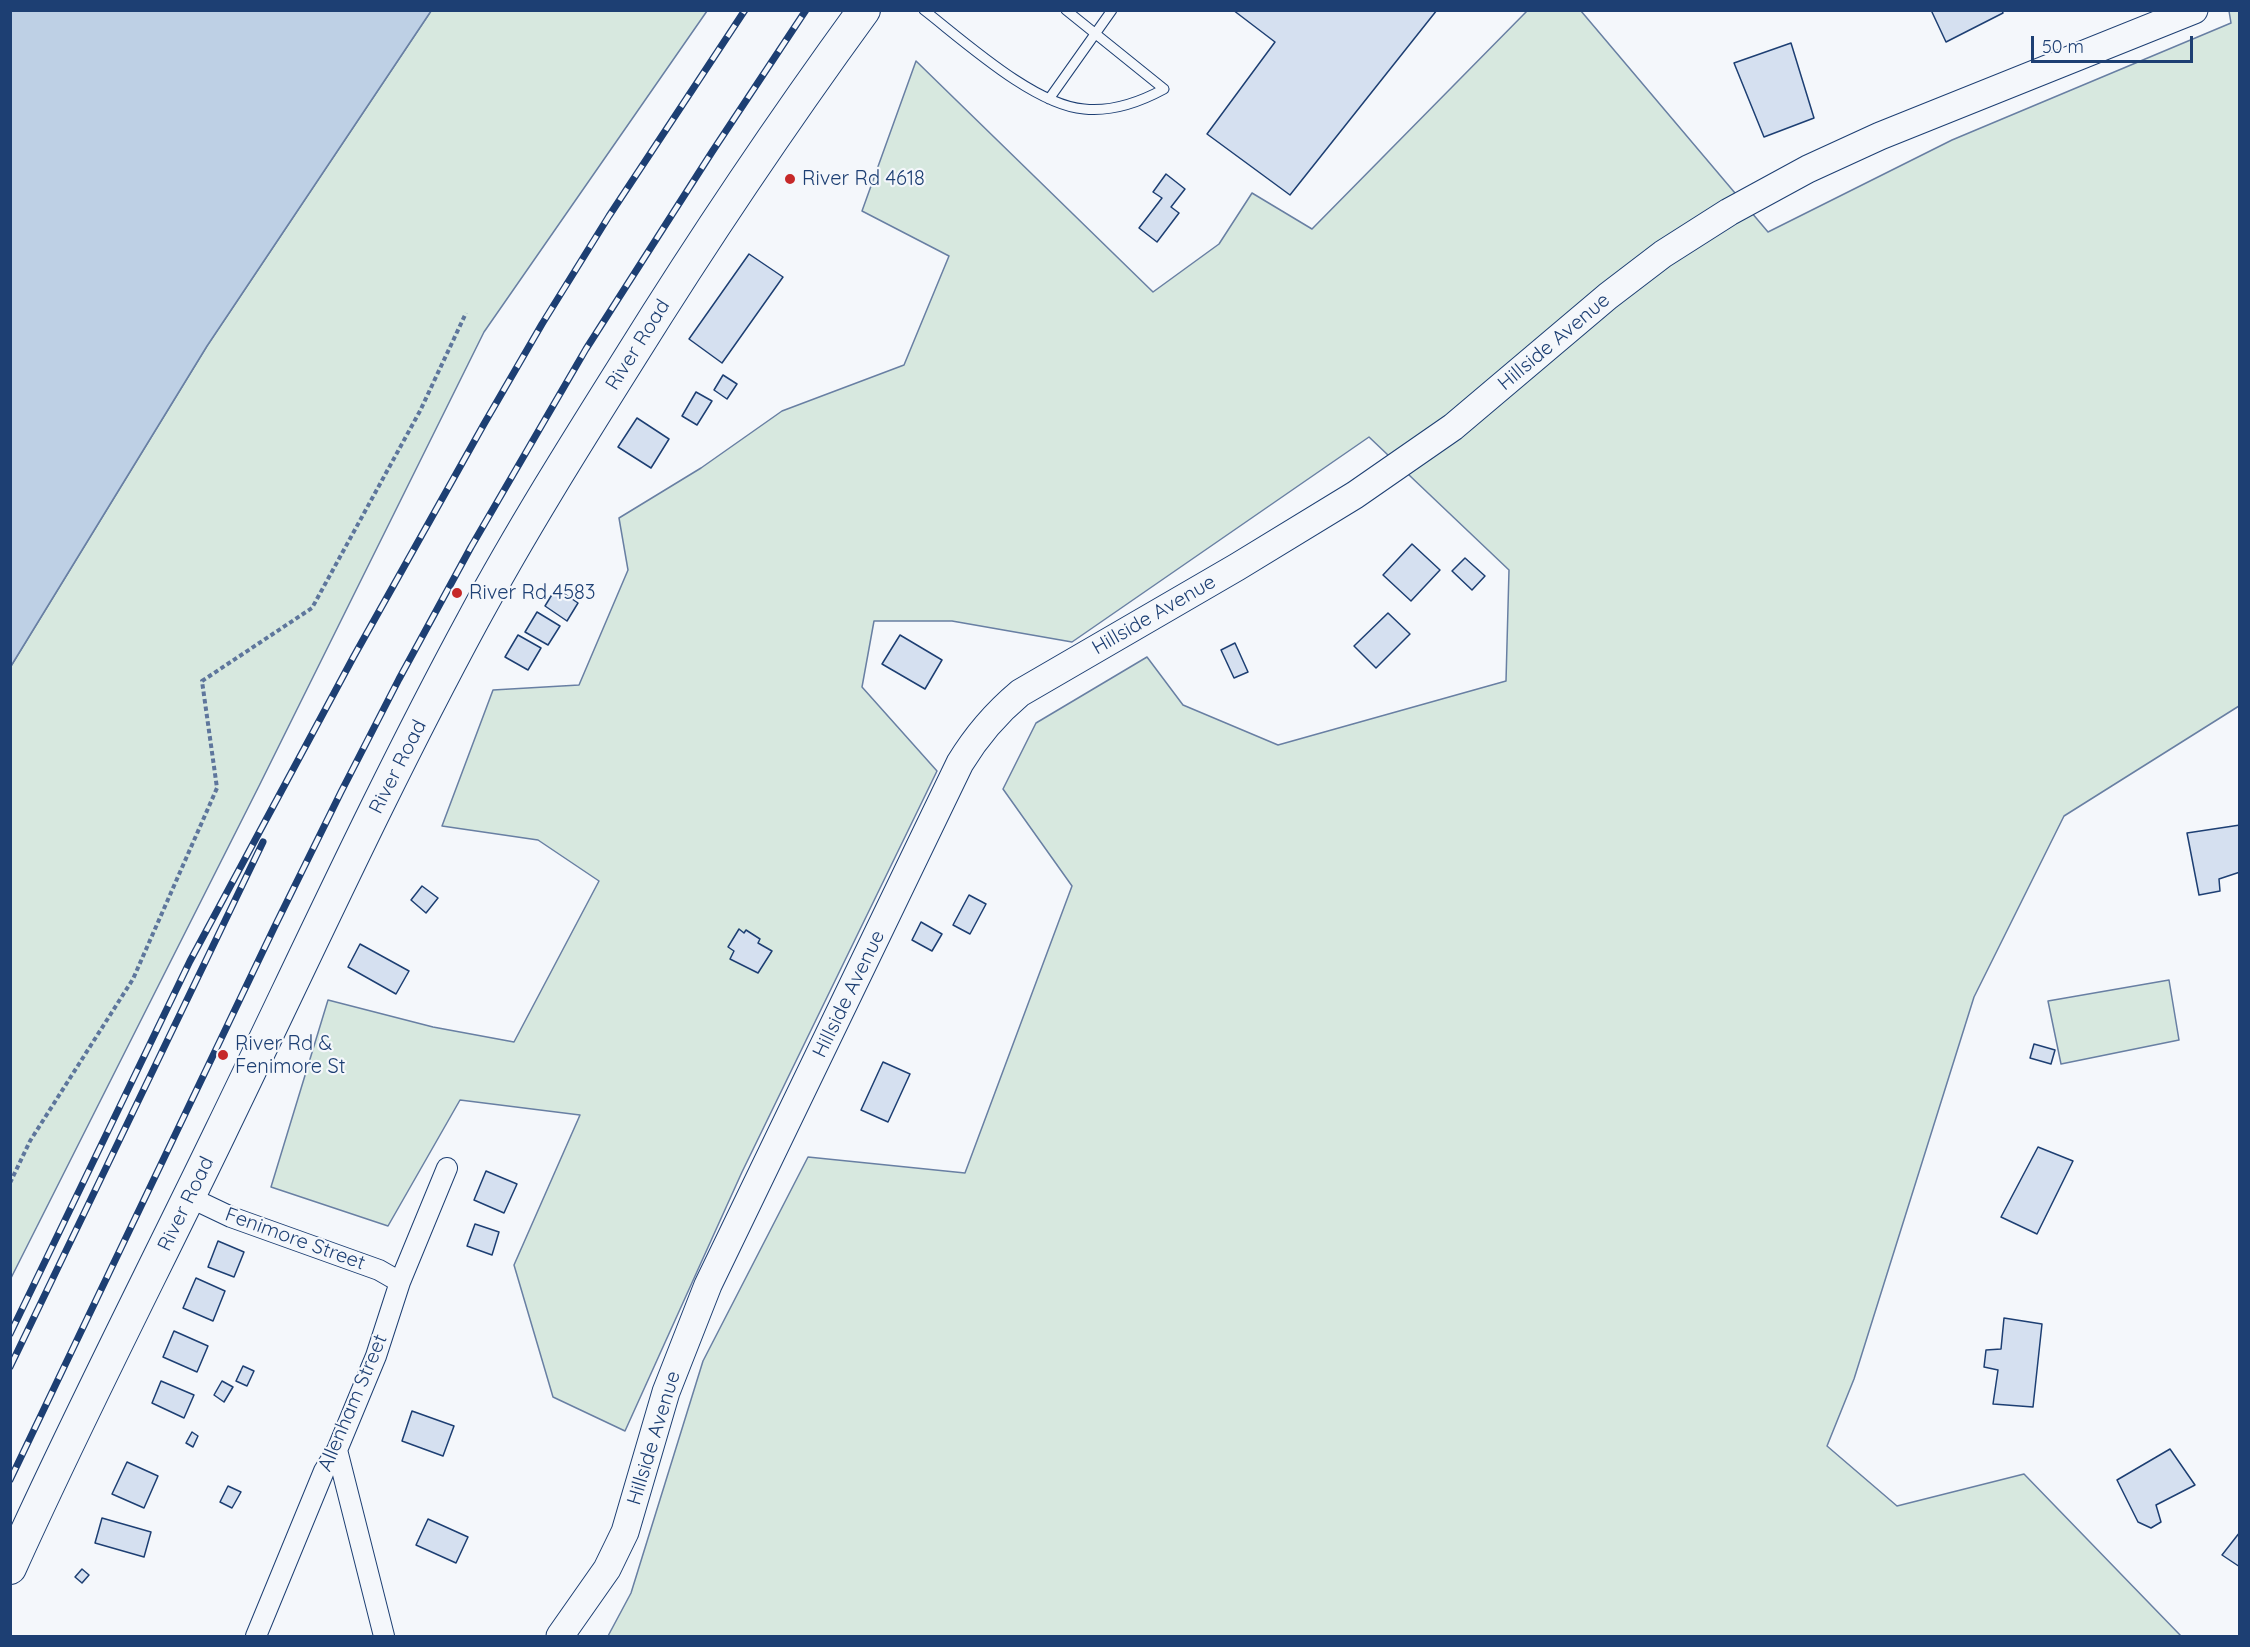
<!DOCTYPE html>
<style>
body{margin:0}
#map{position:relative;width:2250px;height:1647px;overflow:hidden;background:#f4f7fb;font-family:Quicksand,sans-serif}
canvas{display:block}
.frame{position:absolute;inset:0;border:12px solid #1d3f73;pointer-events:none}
.scale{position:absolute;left:2031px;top:36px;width:162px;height:27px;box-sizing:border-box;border:3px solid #1d3f73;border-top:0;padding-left:8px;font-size:18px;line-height:21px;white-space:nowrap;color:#1d3f73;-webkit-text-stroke:4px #f4f7fb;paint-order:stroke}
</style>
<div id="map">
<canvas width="2250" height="1647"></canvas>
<div class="frame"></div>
<div class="scale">50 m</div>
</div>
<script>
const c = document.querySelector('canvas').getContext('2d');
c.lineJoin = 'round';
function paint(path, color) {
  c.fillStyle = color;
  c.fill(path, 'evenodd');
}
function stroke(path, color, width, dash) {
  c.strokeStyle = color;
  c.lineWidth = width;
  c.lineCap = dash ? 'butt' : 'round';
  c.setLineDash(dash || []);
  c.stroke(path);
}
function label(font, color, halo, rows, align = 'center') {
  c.font = font + ' Quicksand,sans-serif';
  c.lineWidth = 4.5;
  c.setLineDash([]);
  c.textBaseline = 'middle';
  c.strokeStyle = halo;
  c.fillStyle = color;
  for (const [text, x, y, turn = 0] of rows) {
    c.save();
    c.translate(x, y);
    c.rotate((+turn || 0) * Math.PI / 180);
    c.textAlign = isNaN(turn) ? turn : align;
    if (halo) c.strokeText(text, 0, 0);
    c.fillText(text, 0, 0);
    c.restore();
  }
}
const green = new Path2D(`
 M431,11H707L484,332L259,786L11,1278V666L207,346Z
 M1527,11H1581L1768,232L1952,140L2231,23L2229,11H2239V706L2064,816L1974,997L1854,1379L1827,1446L1897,1506L2024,1474L2181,1636H608L631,1593L703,1361L808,1157L965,1173L1072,886L1003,789L1036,723L1147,657L1183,705L1278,745L1506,681L1509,570L1369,437L1072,642L952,621H874L862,687L937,771L742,1172L625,1431L553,1397L514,1265L580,1115L460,1100L388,1226L271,1187L328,1000L433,1027L514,1042L599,881L538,840L442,826L493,690L579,685L628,570L619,518L701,468L782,411L904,365L949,256L862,211L916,61L1153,292L1219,244L1252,193L1312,229Z
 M2169,980L2179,1040L2061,1064L2048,1001Z`);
const water = new Path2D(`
 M11,10L431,11L207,346L11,666Z`);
const building = new Path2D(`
 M1233,10H1437L1290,195L1207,134L1275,42Z
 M1931,10H2002L2003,13L1946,42Z
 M1791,43L1814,118L1764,137L1734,63Z
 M1166,174L1185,189L1171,207L1179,213L1157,242L1139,228L1162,198L1153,192Z
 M749,254L783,277L722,363L689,339Z
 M723,375L737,384L727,399L714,390Z
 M696,392L712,401L697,425L682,416Z
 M637,418L669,439L651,468L618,447Z
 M1412,544L1440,570L1411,601L1383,575Z
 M1465,558L1485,576L1472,590L1452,571Z
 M556,588L578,603L567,621L545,606Z
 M537,612L560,626L548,645L525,632Z
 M1388,613L1410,634L1376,668L1354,646Z
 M518,635L541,648L528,670L505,657Z
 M900,635L942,660L925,689L882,664Z
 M1235,643L1248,672L1234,678L1221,650Z
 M2240,825V872L2219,879L2220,891L2199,895L2187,833Z
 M422,886L438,898L426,913L411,900Z
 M969,895L986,904L970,934L953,925Z
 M921,922L942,934L932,951L912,940Z
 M739,929L744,933L746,930L760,939L758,943L772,951L758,973L730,959L734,951L728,947Z
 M360,944L409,971L396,994L348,967Z
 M2034,1044L2055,1050L2051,1064L2030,1058Z
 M883,1062L910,1074L888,1122L861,1110Z
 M2038,1147L2073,1161L2037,1234L2001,1217Z
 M486,1171L517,1184L504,1213L474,1200Z
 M475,1224L499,1232L492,1255L467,1246Z
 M218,1241L244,1252L234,1277L208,1267Z
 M196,1278L225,1291L213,1321L183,1308Z
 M2004,1318L2042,1324L2033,1407L1993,1404L1998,1370L1984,1367L1986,1350L2001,1349Z
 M174,1331L208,1346L197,1372L163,1357Z
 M243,1366L254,1371L247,1386L236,1381Z
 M161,1381L194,1395L184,1418L152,1403Z
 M222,1381L233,1387L224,1402L214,1395Z
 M412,1411L454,1426L443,1456L402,1441Z
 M192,1432L198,1436L193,1447L186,1443Z
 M2170,1449L2195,1485L2156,1505L2161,1522L2151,1528L2138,1522L2117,1480Z
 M127,1462L158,1476L144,1508L112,1494Z
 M228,1486L241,1492L232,1508L220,1502Z
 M102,1518L151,1532L144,1557L95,1543Z
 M428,1519L468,1537L456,1563L416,1545Z
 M2240,1532V1567L2222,1555Z
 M82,1569L89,1575L82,1583L75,1577Z`);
const path = new Path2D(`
 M10,1183L30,1141L133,979L217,788L202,681L312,608L420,411L466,313`);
const lane = new Path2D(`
 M924,10C964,41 1034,105 1084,109C1112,112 1140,102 1164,89L1066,10
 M1049,99L1112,10`);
const street = new Path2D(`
 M189,1197L231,1217L379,1270L400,1282
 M337,1450L384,1636
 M256,1636L324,1471L337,1450L376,1356L400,1282L447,1168`);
const secondary = new Path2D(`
 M560,1636L607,1569L625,1532L666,1392L708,1285L960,763C977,735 995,714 1020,693L1237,567L1355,495L1453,427L1608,296L1663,254L1729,212L1808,169L1880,136L2194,10`);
const primary = new Path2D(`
 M10,1568C76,1421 150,1278 220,1133C303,962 382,788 473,620C521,531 575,445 629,359C703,240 781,124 864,10`);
const rail = new Path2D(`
 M10,1334L190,961L354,656L484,424L542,324L609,216L745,10
 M10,1367L263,842
 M10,1480L274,928L341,792L399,679L471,547L586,349L712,152L806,10`);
const markers = [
 [790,179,6,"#c62828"],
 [457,593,6,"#c62828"],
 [223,1055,6,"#c62828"]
];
const poiNames = [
 ["River Rd 4618",802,179],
 ["River Rd 4583",469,593],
 ["River Rd &",235,1044],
 ["Fenimore St",235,1067]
];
const streetNames = [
 ["Hillside Avenue",1554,342,-40],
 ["River Road",638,345,-58],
 ["Hillside Avenue",1154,615,-30],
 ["River Road",398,767,-63],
 ["Hillside Avenue",849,994,-64],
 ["River Road",186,1204,-64],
 ["Fenimore Street",295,1239,20],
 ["Allenham Street",353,1403,-67],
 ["Hillside Avenue",654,1438,-73]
];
paint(green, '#d7e8df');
stroke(green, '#687fa3', 1.5);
paint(water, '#bed0e5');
stroke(water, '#687fa3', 1.5);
paint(building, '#d5e0f0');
stroke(building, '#1d3f73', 1.5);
stroke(lane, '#1d3f73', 11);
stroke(street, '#1d3f73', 22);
stroke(secondary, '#1d3f73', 29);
stroke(primary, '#1d3f73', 34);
stroke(path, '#5e769c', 4, [4.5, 3]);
stroke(lane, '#f4f7fb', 9);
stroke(street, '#f4f7fb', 20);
stroke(secondary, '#f4f7fb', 27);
stroke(primary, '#f4f7fb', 32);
stroke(rail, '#1d3f73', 7);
stroke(rail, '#f4f7fb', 4.5, [14]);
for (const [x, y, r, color] of markers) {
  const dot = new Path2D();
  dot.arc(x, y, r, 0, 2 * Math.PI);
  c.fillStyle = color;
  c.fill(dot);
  stroke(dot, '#f4f7fb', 2);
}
label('20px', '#1d3f73', '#f4f7fb', poiNames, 'left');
label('20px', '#1d3f73', '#f4f7fb', streetNames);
</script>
